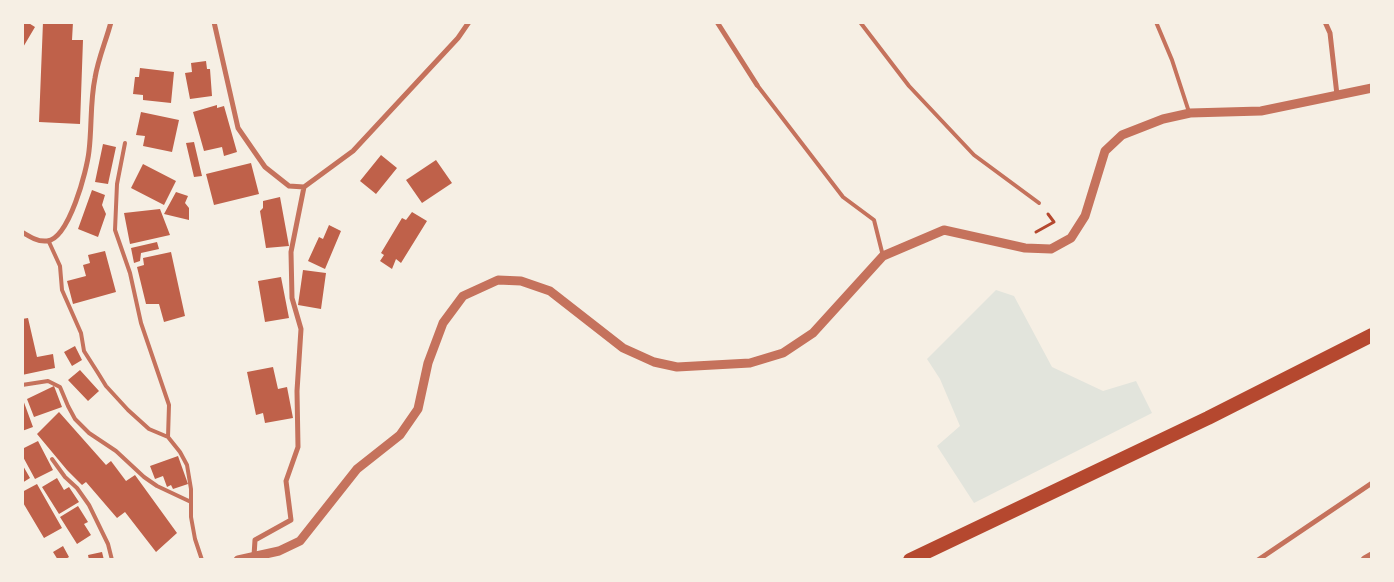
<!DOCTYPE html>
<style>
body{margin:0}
#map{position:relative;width:1394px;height:582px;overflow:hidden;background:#f6efe4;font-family:"Archivo Narrow",sans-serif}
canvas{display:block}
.frame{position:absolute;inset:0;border:24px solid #f6efe4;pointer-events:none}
</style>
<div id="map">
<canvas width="1394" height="582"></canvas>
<div class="frame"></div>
</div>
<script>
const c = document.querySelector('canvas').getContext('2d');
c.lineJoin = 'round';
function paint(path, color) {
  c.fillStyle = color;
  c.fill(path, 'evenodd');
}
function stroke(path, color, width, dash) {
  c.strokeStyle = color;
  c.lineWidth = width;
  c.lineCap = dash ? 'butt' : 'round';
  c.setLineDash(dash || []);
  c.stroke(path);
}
const green = new Path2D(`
 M996,290L1014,296L1052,367L1103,391L1136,381L1152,413L974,503L937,446L960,426L940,379L927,359Z`);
const building = new Path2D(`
 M22,22H27L35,27L22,49Z
 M43,22H73L72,40H83L80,124L39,122Z
 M206,61L207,69H210L212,96L190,99L185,73L192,72L191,63Z
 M140,68L174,72L171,103L143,100V95L133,94L135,77H139Z
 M217,105V108L224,106L237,152L224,156L222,147L204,151L193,112Z
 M141,112L179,120L172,152L143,146L145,136L136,135Z
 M194,142L202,176L194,177L186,143Z
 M103,144L116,147L108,184L95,182Z
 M381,155L397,168L376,194L360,181Z
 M436,160L452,183L422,203L406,180Z
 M251,163L259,194L214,205L206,174Z
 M143,164L176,181L164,205L131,188Z
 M92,190L105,195L102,205L106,214L98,237L78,229Z
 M176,192L188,196L185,203L189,208V220L164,214Z
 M280,197L289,246L266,248L260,211L263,208V201Z
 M160,209L170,235L130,244L124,213Z
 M412,212L427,221L401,263L396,259L392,269L380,261L384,255L381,253L402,218L406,220Z
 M329,225L341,231L325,269L308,261L319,237L323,239Z
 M157,242L159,249L141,253L140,261L134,263L131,248Z
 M105,251L116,292L73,304L67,281L86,276L83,265L90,263L88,255Z
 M171,252L185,316L164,322L159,304H146L137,267L144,265L143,258Z
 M303,270L326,273L321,309L298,305Z
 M281,277L289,318L265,322L258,281Z
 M28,318L37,357L53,354L55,368L22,375V319Z
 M75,346L82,360L72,366L64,352Z
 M273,367L278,389L287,387L293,418L265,423L263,413L256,415L247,372Z
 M80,370L99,391L88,401L68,380Z
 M54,386L62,407L34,417L27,399Z
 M22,397L33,427L22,431Z
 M59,412L106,465L111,461L126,481L135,475L177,533L156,552L125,512L117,518L86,482L82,485L67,470L37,434Z
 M38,441L53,470L35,479L22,455V449Z
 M178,456L188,484L173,489L171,485L167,487L163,476L155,479L150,466Z
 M22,464L30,478L22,483Z
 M57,478L64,490L69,487L79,502L59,514L42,487Z
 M37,484L62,528L44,538L22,501V492Z
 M78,506L88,522L84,524L91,535L77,544L60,517Z
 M63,546L69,557L64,560H58L53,552Z
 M102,552L104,560H89L88,555Z`);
const path = new Path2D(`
 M1036,232L1054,222L1048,214`);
const service = new Path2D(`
 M860,22L909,86L974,155L1039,203
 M1156,22L1172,60L1189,112
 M757,85L843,197L874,220L883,256
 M125,143L117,184L115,230L130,273L141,323L169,405L168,437L180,452L187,465L191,489V517L195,539L202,560
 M49,242L60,266L62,290L81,333L84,351L98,373L106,386L128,410L149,429L168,437
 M22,385L48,381L60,387L68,406L75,419L89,433L116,451L144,477L157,486L191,502
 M52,459L65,477L77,488L89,505L108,544L112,560`);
const minor = new Path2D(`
 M214,22L238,128L265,167L289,186L304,187L353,151L458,38L469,22
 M717,22L757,85
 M1325,22L1330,33L1337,95
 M22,232C30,237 38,242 47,241C69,239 87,170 89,151C92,126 90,102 95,78C98,59 106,41 111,22
 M254,556L255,540L291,520L286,481L298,447L297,391L301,329L292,298L291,252L304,187
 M1258,560L1372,483`);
const tertiary = new Path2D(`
 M238,560L279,551L300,541L357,469L400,435L418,409L428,363L443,323L463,296L498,280L521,281L550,291L623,348L654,362L677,367L750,363L783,353L813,333L883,256L944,230L1025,248L1051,249L1071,238L1085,216L1105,151L1122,135L1163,119L1190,113L1261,111L1372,88
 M1365,560L1372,556`);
const trunk = new Path2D(`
 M910,560L1208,418L1372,335`);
paint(green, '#e2e4dc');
paint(building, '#bf614a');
stroke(path, '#b5482f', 3);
stroke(service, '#c5725c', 4);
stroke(minor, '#c5725c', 5);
stroke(tertiary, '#c5725c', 9);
stroke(trunk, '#b5482f', 14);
</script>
